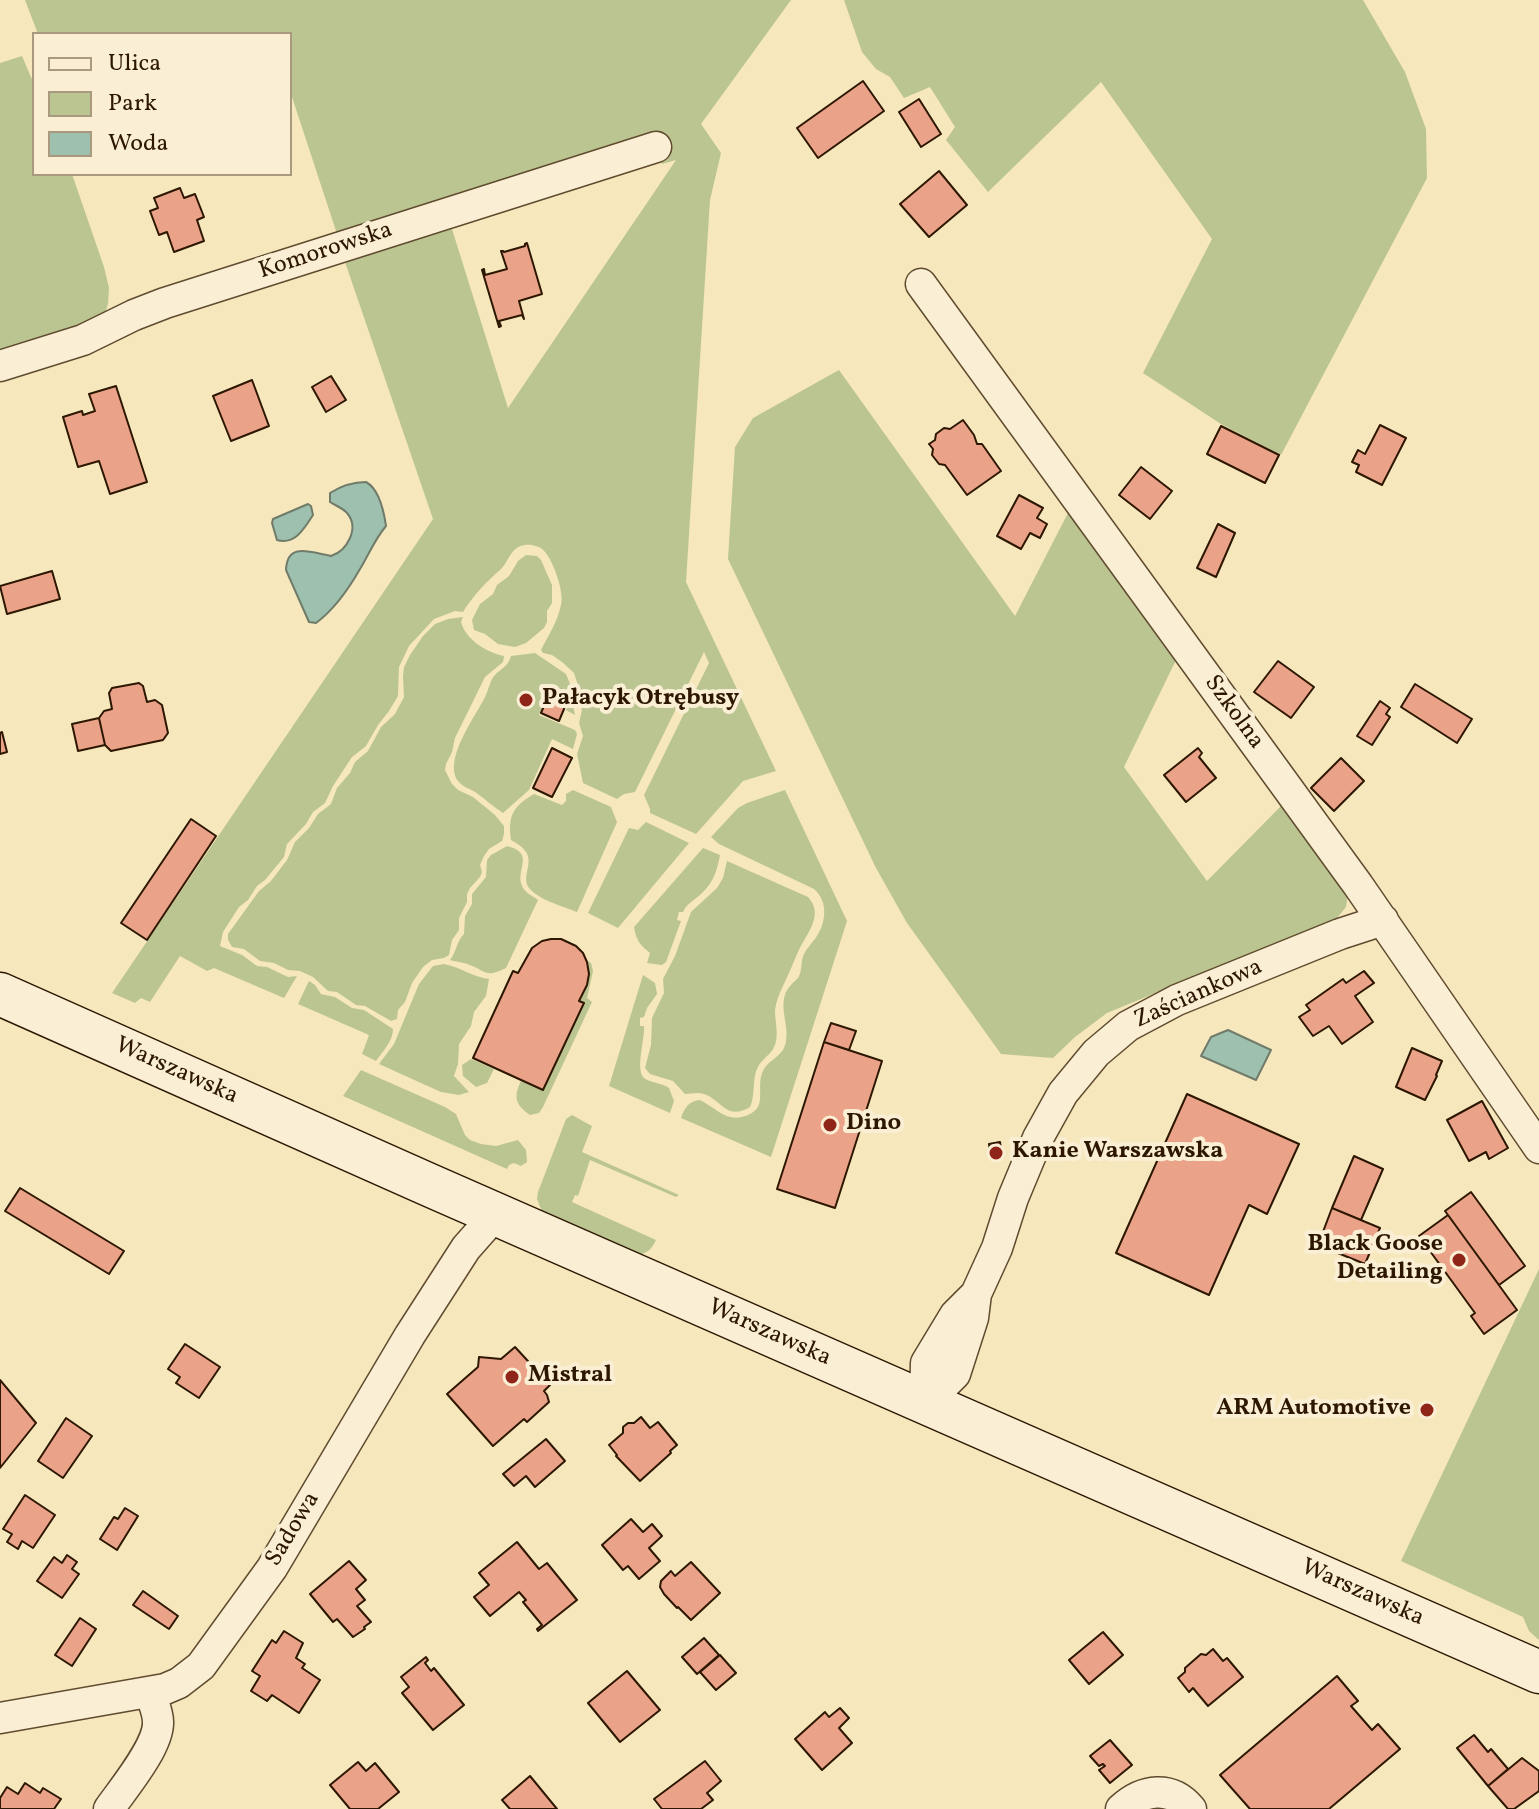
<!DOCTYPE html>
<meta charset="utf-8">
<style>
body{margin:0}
#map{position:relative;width:1539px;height:1809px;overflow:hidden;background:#f7e7bd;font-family:Vollkorn,serif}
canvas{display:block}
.legend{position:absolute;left:32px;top:32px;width:260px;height:144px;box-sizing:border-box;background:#faefd4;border:2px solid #a8997f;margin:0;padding:10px 14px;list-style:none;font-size:24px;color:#2d1700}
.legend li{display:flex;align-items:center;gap:16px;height:40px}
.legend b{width:40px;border:2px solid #a8997f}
</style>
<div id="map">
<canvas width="1539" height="1809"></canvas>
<ul class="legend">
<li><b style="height:10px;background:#faefd4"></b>Ulica</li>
<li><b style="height:22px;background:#bbc592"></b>Park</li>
<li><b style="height:22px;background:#9dc0af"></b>Woda</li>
</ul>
</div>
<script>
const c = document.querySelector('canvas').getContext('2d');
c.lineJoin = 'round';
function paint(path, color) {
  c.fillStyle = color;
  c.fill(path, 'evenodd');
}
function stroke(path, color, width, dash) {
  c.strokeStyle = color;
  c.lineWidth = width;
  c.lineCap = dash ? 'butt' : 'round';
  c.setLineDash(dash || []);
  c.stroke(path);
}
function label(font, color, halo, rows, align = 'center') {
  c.font = font + ' Vollkorn,serif';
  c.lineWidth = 8;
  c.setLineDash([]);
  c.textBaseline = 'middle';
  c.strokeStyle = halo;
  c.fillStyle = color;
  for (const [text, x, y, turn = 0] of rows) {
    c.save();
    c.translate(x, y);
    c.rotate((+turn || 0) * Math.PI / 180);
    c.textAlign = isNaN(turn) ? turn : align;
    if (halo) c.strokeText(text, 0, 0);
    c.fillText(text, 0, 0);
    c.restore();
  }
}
const green = new Path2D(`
 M25,0H791L701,124L721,153L710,200L686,582L776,771L743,781L696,834L650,813V809L644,795L709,663L704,652L635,792L624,794L617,799L583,783L577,754L583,736L579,723L582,710L579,702L580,694L577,682L574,673L562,662L552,655L543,653L541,650C549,634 557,623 561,605C565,593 552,556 542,549C538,546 530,544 525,545C510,547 509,562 500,570C486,582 473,596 463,612L455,611L434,619L409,646L399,667L398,696L389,711L378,725L366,746L352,757L333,786L325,803L313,812L306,824L287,844L284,857L265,880L257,886L248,900L239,907L223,932L220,946L242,955L257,966L267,967L288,977L297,976L284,998L214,968L207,971L180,956L150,1002L141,998L135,1003L112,993L433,519L345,262L452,229L508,408L676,160L662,164L656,144L338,237L292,97L290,98V34H38Z
 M844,0H1363L1405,72L1426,129L1427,178L1281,455L1221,424L1143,373L1212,239L1101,82L988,192L946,140L955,127L930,87L904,98L890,77L876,69L862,52Z
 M22,56L34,84V174H72L104,267L109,288L108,304L104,317L0,353V63Z
 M839,370L1015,616L1069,511L1177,658L1124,767L1207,881L1283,804L1348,894L1346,907L1337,918L1107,1013L1075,1037L1053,1058L1001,1054L907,923L876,868L728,559L735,447L753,418Z
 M526,555L537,556L541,560L552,585V603L547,611V622L544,628L526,643L515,647L498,644L485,634L474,630L472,620L480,604L493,594L497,585L509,576L518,561Z
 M463,617L461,622C466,640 486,652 504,656L503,662L485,677L455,738L452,752L446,764L445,770L452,784L458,790L473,797L495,815L504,826V834L502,841L489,849L484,856L480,865L482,872L480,877L470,888L467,894V902L459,918V930L452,940L449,955L444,958L432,960L423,967L412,983L405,1002L398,1010L397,1019L391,1021L365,1006L356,1005L337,992L328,991L313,977L300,971L288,970L274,963L260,961L244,949L232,947L228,940V934L259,891L271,881L287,860L295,842L309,828L318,814L331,804L337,788L350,773L355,762L368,751L381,727L395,714L404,697L403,676L404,667L410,655L423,636L435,624L448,619Z
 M535,653L566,674L575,696L573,705L575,715L566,710L571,696L550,688L539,715L575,730L577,734L573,749L552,739L529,790L503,813C494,807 487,801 478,794C472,789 463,788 458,781C443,760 475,717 485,697C488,691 489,685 492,679C497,670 508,668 511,656Z
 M573,790L611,807L617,822L577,912C563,906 541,901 530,889C520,878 534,864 526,852C522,846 516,843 511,840C508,816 512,807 534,794L562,805L566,801V794Z
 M785,790L847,921L771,1157L681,1118C685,1107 689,1101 700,1100C718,1109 728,1125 750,1114C756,1111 759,1107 760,1100C761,1090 758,1079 764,1069C771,1058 784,1056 786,1041C789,1024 779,1009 786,992C789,986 794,982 798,978C803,970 800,962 804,954C807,948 811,944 815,939C826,924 829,902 814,889L719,844L711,837L738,808L747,803Z
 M646,822L689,843L618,928L588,913L629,828L638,830Z
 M507,846C536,853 515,870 522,886C525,893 533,896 538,900L506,968C486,978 487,972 470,965C463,962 457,962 450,960C457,951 456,942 464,934L465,916L472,904V894L486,877L487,860L491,855Z
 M703,848L720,855C717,870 714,882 702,893C695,900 688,902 683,912H679L677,920L681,921L666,962L662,965L647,963L650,953C640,945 636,940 634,927Z
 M727,861L808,897C825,915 806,934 798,952C793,964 788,975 783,986C779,994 776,1002 775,1010C775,1020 778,1031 776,1041C774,1053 765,1056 759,1065C751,1078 756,1094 750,1107C726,1121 722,1100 704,1094C698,1092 691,1094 685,1094L673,1081L650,1074L645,1068L651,1045L652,1018L664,993L663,979L675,956L691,912L717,888L723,878Z
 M588,961L591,963L593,971L587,998L592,1002L543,1107L539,1113L530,1115C514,1104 514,1096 521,1081L543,1091L584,1004L580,1001C587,987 590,977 588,961Z
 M444,964C460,967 473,977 489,979L486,996L474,1012L471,1026L459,1044L458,1064L454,1076L469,1092L459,1095L441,1092L379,1064L394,1044L419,984L433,966Z
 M643,975L655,983L657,994L647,1008L644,1017L640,1018V1026H644C645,1039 635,1070 644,1078C651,1083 662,1083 669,1088L674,1101L670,1113L609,1086Z
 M309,981L315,985L321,994L335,997L352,1008L364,1010L393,1029C393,1041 383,1051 376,1061L362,1054L369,1035L298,1004Z
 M471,1059L494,1069L487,1083L476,1087L463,1076L462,1065Z
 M361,1070L445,1107L456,1114L465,1135L470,1140L481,1144L496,1146L518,1140L526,1150L527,1162L521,1166L514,1163L509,1165L507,1169L343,1096Z
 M572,1115L592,1126L582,1152L679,1195L676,1197L590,1160L578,1196L575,1195L572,1202L656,1240C651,1250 648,1253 637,1255L543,1214L537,1199L538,1192L566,1119Z
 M1539,1269V1640L1529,1631L1523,1617L1401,1561Z`);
const water = new Path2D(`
 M366,482C379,489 384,512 386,526C375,539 369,554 360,569C348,590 335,609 316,623L309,622L286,570C287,541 312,553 331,556C347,551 360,528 347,513C343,508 336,506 330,502V493C341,486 353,482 366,482Z
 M308,504L311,506L313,515C304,529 295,545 277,540L272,523L273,519Z
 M1228,1030L1271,1050L1256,1080L1201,1056L1211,1037Z`);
const building = new Path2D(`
 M863,81L884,111L818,158L797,128Z
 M919,99L941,134L921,147L899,112Z
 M939,171L967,205L929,237L900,204Z
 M180,188L184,198L195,194L204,217L197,220L204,241L174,252L167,232L159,235L150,211L158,208L154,198Z
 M527,243L542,294L519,301L524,319L522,315L499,321L501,326L499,327L482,270L484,269L485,275L507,269L501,251H503L504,252L525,246V244Z
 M331,376L346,400L326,412L312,387Z
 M252,380L269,426L231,441L213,396Z
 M116,386L147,482L110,494L99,461L78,467L63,417L82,411L83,415L95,411L89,394Z
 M963,420L974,435L977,444H982L1001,471L967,495L945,465L939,464L932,455L933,449L929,444L935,440L936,434L944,428L950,429Z
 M1380,425L1406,438L1382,485L1356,472L1359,465L1352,462L1358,450L1365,454Z
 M1221,426L1279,455L1265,483L1207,454Z
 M1141,467L1172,491L1150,519L1119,495Z
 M1019,495L1043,508L1037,518L1047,524L1040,538L1030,533L1021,549L997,536Z
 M1218,524L1235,533L1216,577L1197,568Z
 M52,571L60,599L7,614L0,586Z
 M1278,661L1314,687L1291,718L1254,692Z
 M139,683L143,686L147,702L155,700L162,705L168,733L163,740L111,751L105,745L99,718L104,711L112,709L109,693L112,688Z
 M1415,684L1472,719L1457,743L1401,707Z
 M551,689L569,697L559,721L541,713Z
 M1380,701L1390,708L1386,714L1390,717L1372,745L1357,736Z
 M99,718L105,745L78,751L72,724Z
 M2,732L7,752L0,754V733Z
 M552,748L572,758L552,797L533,788Z
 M1198,748L1202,753L1199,757L1216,778L1186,802L1164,775Z
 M1341,758L1364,781L1334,811L1311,788Z
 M191,819L216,836L147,940L121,923Z
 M551,939H561L576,946L583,953L587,962L589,974L587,985L579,1001L584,1003L543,1090L473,1058L513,971L518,973L532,948L542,941Z
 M1364,971L1374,983L1355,996L1373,1022L1342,1044L1329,1026L1313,1036L1299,1017L1310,1010L1306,1005L1343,979L1346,983Z
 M831,1023L856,1031L849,1050L824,1042Z
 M824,1042L882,1061L835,1208L777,1189Z
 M1412,1048L1442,1061L1436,1075L1437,1076L1425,1100L1396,1087Z
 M1187,1094L1299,1144L1267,1214L1249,1205L1209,1295L1116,1253Z
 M1482,1101L1508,1148L1489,1159L1486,1152L1469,1161L1447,1120Z
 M1000,1142L1002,1156L991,1157L989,1144Z
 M1354,1156L1383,1169L1361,1220L1332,1208Z
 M20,1188L124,1251L109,1274L5,1211Z
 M1471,1192L1525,1266L1499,1285L1445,1211Z
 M1332,1208L1380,1228L1365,1264L1318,1245Z
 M1448,1215L1517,1310L1484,1334L1471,1316L1475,1313L1419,1236Z
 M185,1344L220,1367L199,1398L176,1383L180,1377L168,1369Z
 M515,1347L550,1385L544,1391L547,1395L549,1402L527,1422L524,1419L493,1446L447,1394L478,1367L479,1357L501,1359Z
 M0,1380L36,1423L0,1468Z
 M641,1417L650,1428L658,1422L677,1445L670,1451L671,1453L640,1481L616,1456L617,1455L609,1445L623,1433V1427L628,1423H634Z
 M66,1418L92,1436L63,1478L38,1461Z
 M546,1439L565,1461L535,1487L526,1476L514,1486L503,1474Z
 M25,1495L55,1515L33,1548L22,1541L18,1549L7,1542L12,1534L3,1529Z
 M125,1508L138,1516L117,1550L100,1539L114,1517L118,1519Z
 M631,1519L643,1532L652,1524L662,1536L649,1548L660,1561L639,1579L628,1566L623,1570L602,1545Z
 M517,1542L539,1569L547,1563L577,1600L538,1631L537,1629L542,1625L523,1602L526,1600L519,1592L490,1616L474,1597L489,1585L479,1573Z
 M67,1555L77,1562L72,1569L79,1574L62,1598L37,1581L54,1557L62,1563Z
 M349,1561L366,1580L356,1589L365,1600L357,1606L371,1622L364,1627L365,1629L353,1637L337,1619L333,1622L310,1594Z
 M691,1562L720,1593L691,1620L678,1607L677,1608L664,1594L660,1587L661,1581L671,1571L675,1576Z
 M143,1591L178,1616L169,1629L133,1605Z
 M80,1618L96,1629L72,1666L55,1655Z
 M284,1631L303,1643L296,1658L305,1664L302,1668L320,1680L299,1713L272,1695L267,1701L251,1691L260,1676L252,1671L272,1640L276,1643Z
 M1103,1632L1123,1655L1089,1684L1069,1660Z
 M704,1638L719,1655L697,1674L682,1657Z
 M1213,1649L1223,1661L1227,1658L1243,1677L1208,1706L1193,1688L1189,1692L1178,1678L1185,1672V1668L1201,1654L1206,1655Z
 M720,1655L736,1673L716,1690L700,1672Z
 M426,1657L428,1660L425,1663L431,1671L434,1668L464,1705L433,1730L402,1693L409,1687L401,1677Z
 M627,1671L660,1710L620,1742L588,1703Z
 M1337,1676L1358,1701L1351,1706L1372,1730L1378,1724L1400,1749L1329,1809H1250L1220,1775Z
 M840,1708L849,1718L839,1728L852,1743L822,1770L795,1739L825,1712L829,1717Z
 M1474,1735L1488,1752L1491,1749L1508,1769L1488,1786L1457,1748Z
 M1110,1740L1132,1765L1110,1783L1099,1770L1105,1766L1103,1764L1099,1766L1090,1756Z
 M1522,1758L1539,1771V1791L1514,1809H1508L1488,1786Z
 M705,1761L721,1781L707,1793L713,1800L701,1809H662L654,1799Z
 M358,1762L366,1771L375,1763L399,1792L378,1809H350L330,1785Z
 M530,1776L557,1809H510L502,1800Z
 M25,1783L40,1793L43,1788L61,1799L54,1809H0V1798L7,1787L18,1794Z`);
const street = new Path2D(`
 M921,284L1358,885L1539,1148
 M0,366L83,340L134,315L165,303L656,147
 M925,1404L955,1374L973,1318L976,1294L997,1248L1013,1198L1038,1138L1063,1093L1096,1053L1128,1026L1177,1000L1340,934L1383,920
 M925,1404L926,1363L955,1315L975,1295
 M0,1718L165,1689L179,1683L201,1666L272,1568L410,1335L466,1248L496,1214
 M109,1809C123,1789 159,1746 158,1722C158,1712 153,1702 150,1692
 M1121,1809C1143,1789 1171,1785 1191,1809`);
const secondary = new Path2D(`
 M0,994L427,1184L1539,1672`);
const markers = [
 [526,700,8,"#8f2418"],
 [830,1125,8,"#8f2418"],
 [996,1153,8,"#8f2418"],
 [1459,1260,8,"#8f2418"],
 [512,1377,8,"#8f2418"],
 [1427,1410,8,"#8f2418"]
];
const streetNames = [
 ["Komorowska",326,252,-18],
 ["Szkolna",1233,713,54],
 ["Zaściankowa",1199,995,-24],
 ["Warszawska",176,1072,24],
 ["Warszawska",769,1334,24],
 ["Sadowa",294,1530,-59],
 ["Warszawska",1362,1594,24]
];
const poiNames = [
 ["Pałacyk Otrębusy",542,700],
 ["Dino",846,1125],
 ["Kanie Warszawska",1012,1153],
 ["Black Goose",1443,1246,"right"],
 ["Detailing",1443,1274,"right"],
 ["Mistral",528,1377],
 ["ARM Automotive",1411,1410,"right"]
];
paint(green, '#bbc592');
paint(water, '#9dc0af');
stroke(water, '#707c69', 2);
paint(building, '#eaa388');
stroke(building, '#2d1700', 2);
stroke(street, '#604b2f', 33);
stroke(secondary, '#2d1700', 45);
stroke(street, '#faefd4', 30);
stroke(secondary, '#faefd4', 42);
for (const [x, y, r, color] of markers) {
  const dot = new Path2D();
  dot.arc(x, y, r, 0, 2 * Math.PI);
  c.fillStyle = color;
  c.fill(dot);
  stroke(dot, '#faefd4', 3);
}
label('24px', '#2d1700', '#faefd4', streetNames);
label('bold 24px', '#2d1700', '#faefd4', poiNames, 'left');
</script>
